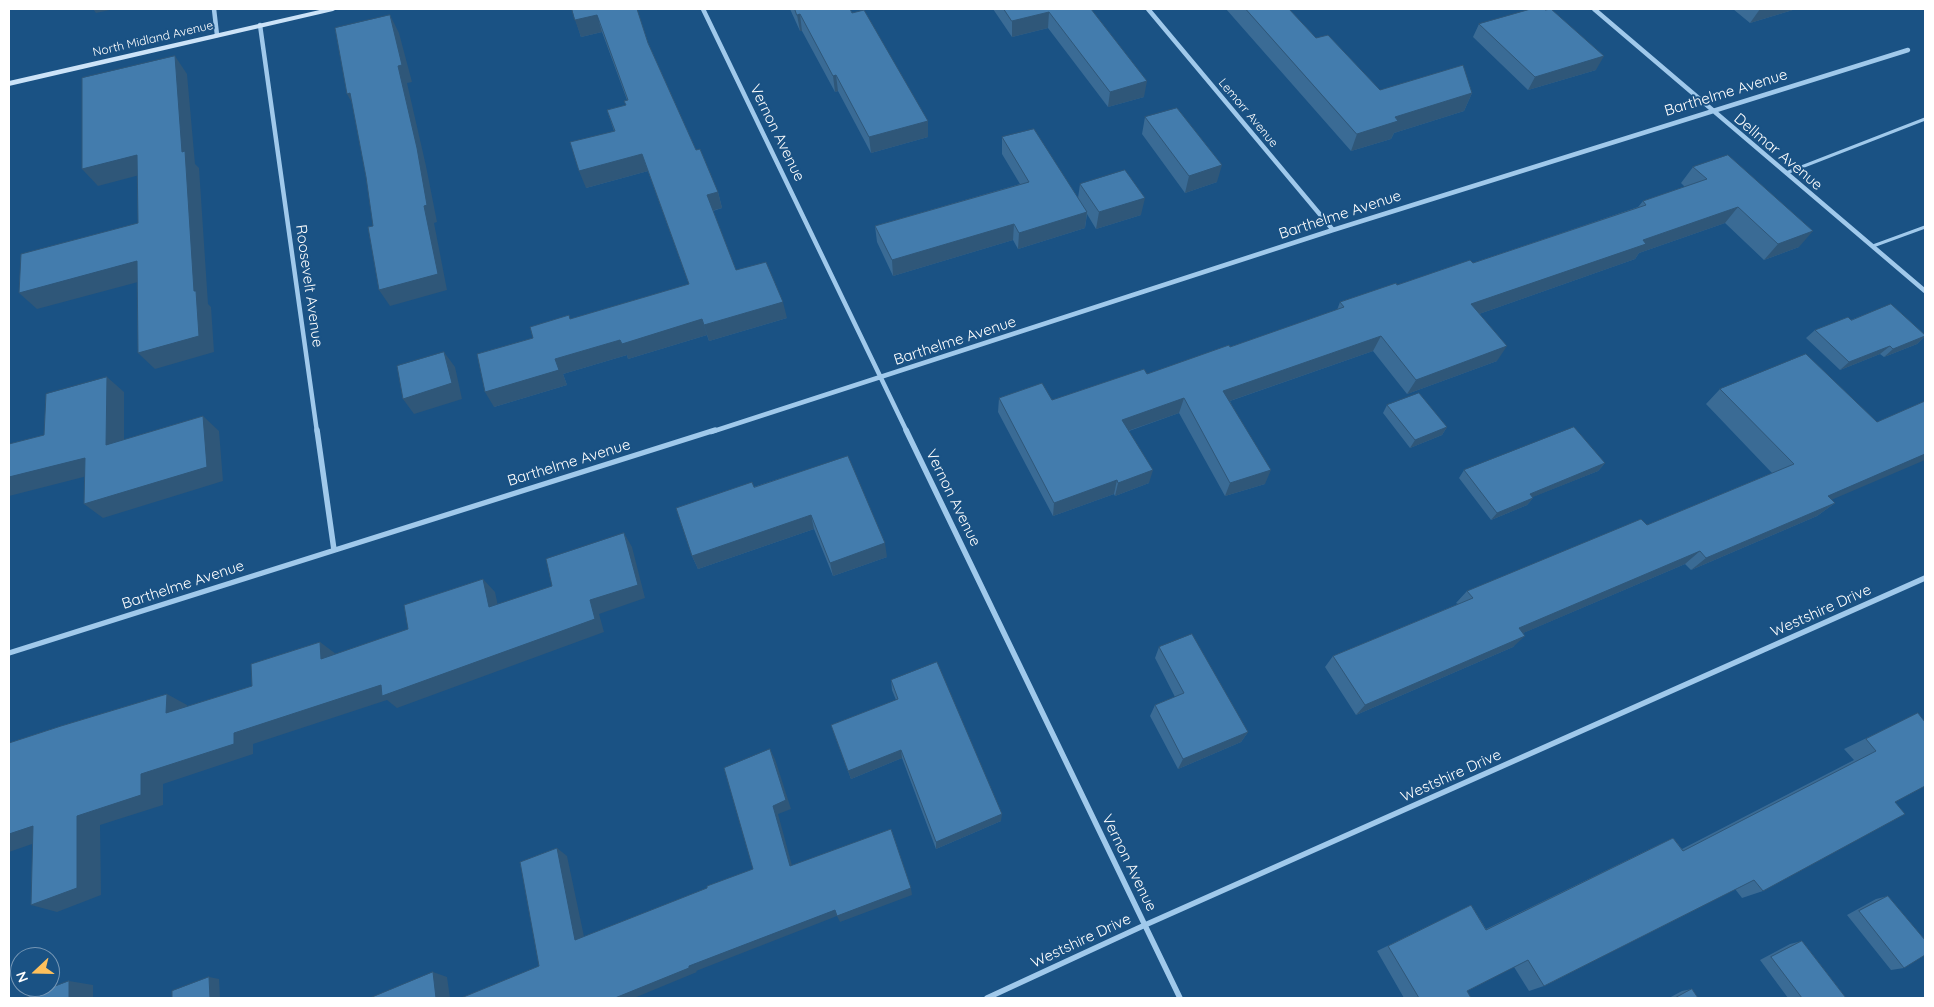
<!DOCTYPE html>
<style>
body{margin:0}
#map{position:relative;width:1934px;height:1007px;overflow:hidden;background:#1a5284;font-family:Quicksand,sans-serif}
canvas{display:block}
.frame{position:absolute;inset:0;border:10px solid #fff;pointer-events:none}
.north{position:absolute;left:10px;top:947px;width:50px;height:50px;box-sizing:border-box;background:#1a5284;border:1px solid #7697b5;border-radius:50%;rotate:249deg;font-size:14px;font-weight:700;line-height:20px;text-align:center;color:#fff}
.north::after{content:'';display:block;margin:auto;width:18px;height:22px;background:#fec05c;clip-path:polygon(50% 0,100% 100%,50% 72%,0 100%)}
</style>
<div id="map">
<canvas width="1934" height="1007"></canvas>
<div class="frame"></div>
<div class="north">N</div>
</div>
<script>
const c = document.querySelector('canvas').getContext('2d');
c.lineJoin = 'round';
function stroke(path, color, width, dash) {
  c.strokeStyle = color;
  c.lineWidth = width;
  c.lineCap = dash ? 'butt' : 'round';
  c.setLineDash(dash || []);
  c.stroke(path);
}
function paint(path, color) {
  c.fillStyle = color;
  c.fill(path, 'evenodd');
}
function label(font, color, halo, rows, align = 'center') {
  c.font = font + ' Quicksand,sans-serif';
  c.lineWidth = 4;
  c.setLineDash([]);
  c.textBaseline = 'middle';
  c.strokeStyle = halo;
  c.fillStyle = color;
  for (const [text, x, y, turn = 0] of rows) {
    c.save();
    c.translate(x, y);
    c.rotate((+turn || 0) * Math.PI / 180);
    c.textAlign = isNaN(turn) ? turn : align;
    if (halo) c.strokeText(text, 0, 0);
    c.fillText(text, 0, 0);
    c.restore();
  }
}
const lane = new Path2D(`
 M1786,173L1925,119
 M1873,246L1925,227`);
const streetFar1 = new Path2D(`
 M214,9L217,35
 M703,9L907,432
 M1148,9L1333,230
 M1594,9L1925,291
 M260,25L317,432
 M711,432L1333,230L1908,50`);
const street = new Path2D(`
 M317,430L334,550
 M906,430L1180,998
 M9,653L715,430
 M987,998L1145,925L1925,578`);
const secondary = new Path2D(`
 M324,9H337L333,11L9,86V81Z`);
const wall = new Path2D(`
 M572,9L648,43L696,150L718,192L722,208L713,211L736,270L787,318L709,341L707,335L628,359L627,355L563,374L567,385L494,407L533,338L571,319L689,284L648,171L586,188L614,131L607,110L626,105L624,101L627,100L602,32L581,37Z
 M790,9H850L852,13L928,121V137L871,153L838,91L835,92L802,31H800Z
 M993,9H1091L1144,97L1108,107L1048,28L1012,37Z
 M1226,9H1289L1316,38L1380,90L1472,93L1464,111L1394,133L1391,139L1351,151Z
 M1733,9H1796L1750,23Z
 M1479,24L1596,70L1528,90L1473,37Z
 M1145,117L1217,182L1185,193L1142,134Z
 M1002,137L1078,198L1080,184L1141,215L1096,229L1087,214L1085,228L1018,249L1013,240L893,276L877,242L875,226L1020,184L1002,154Z
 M1693,167L1799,247L1764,260L1725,223L1639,253L1635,259L1479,314L1497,361L1407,394L1373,351L1230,401L1265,484L1225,496L1179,413L1129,431L1149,483L1115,496L1114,494L1053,516L998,412L999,398L1052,400L1147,374L1230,347L1337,310L1340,302L1397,285L1473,263L1638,207L1643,201L1685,187L1681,183Z
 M1851,320L1925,335V336L1917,344L1884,357L1880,354L1840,370L1806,338L1815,330Z
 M1720,389L1835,503L1817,516L1691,570L1685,564L1523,633L1513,647L1356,715L1325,667L1333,656L1458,604L1456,603L1467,591L1647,525L1772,473L1706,404Z
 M1387,405L1447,427L1442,435L1410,448L1383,413Z
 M1605,463L1598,471L1532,497L1533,498L1527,505L1491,520L1459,478L1464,470Z
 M754,487L887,557L833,576L814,529L698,569L692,556Z
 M1159,647L1248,732L1241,742L1178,769L1150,716L1155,705L1175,697L1155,658Z
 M891,680L1001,821L936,849L902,758L851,779L831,725L896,700L892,690Z
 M1918,713L1895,802L1763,891L1742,898L1735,889L1544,986L1529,991L1514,967L1467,991L1471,998H1404L1377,951L1471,905L1486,929L1656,846L1673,838L1682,849L1854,760L1844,749Z
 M1888,896L1904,968L1891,970L1847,915L1876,899Z
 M1802,941L1846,998H1788L1760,960L1790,944Z
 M1692,989L1698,998H1669L1682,991Z`);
const shadedWall = new Path2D(`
 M93,9H114L96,13Z
 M1760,9H1796L1750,23Z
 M1049,12L1048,28L1012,37V21Z
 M800,14L802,31H800L797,15Z
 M390,15L399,33L412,82L407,83L426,166L437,222L434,223L447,290L390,306L379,290L424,206L398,66Z
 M597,15L602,32L581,37L575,20Z
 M175,56L187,74L195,164L199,168L208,304L211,307L214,352L155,369L138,353L182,152Z
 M1604,56L1596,70L1528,90L1535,77Z
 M836,75L838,91L835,92L833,76Z
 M1147,81L1144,97L1108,107L1110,92Z
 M350,93L357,112L347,94Z
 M1472,93L1464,111L1394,133L1391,139L1351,151L1357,134L1395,117Z
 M928,121V137L871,153L869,137Z
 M642,154L648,171L586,188L579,171Z
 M137,155L151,172L98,186L82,169Z
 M1222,165L1217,182L1185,193L1189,176Z
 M718,192L722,208L711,211L707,195Z
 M1145,198L1141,215L1096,229L1099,212Z
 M1738,207L1725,223L1639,253L1635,259L1462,320L1471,304L1643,240Z
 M1087,212L1085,228L1018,249L1019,233Z
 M1014,224L1013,240L893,276L892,260Z
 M1813,231L1799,247L1764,260L1778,244Z
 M137,261L153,278L37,309L19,293Z
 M783,302L787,318L709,341L704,325Z
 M702,319L707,335L628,359L627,355L563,374L567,385L494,407L485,392L555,359L620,340Z
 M1381,336L1373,351L1218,405L1223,391Z
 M1925,336L1917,344L1884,357L1893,349Z
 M1507,346L1497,361L1407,394L1416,380Z
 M1890,346L1880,354L1840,370L1849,362Z
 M444,352L455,367L462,399L414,414L403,399Z
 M107,377L124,392V459L106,445Z
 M1184,398L1179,413L1119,434L1122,420Z
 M203,416L219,431L223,481L103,518L84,504Z
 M1447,427L1442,435L1410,448L1415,440Z
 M1925,454V460L1810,509L1828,496Z
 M85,458L103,472L9,496V477Z
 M1605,463L1598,471L1523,501L1530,494Z
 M1153,470L1149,483L1115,496L1118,483Z
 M1271,470L1265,484L1225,496L1230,483Z
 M1117,480L1114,494L1053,516L1054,503Z
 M1533,498L1527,505L1491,520L1497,513Z
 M1835,503L1817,516L1691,570L1706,558Z
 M811,515L814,529L698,569L692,556Z
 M624,533L632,547L645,598L599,614L604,632L397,708L387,700L253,744V754L163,784V805L100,825L101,895L57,912L31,905L77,816L141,774L234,733L590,600Z
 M885,543L887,557L833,576L830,563Z
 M1700,551L1685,564L1507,640L1519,628Z
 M483,579L495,592L501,620L489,607Z
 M1525,636L1513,647L1356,715L1365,705Z
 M320,642L336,654L321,659Z
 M167,694L187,705V724L166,713Z
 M1248,732L1241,742L1178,769L1183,759Z
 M770,749L775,759L791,809L778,814L794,873L790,866L773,806Z
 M901,750L902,758L851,779L848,771Z
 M1002,814L1001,821L936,849V842Z
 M33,826L58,835L9,852V834Z
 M557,848L567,856L586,946L575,940Z
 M911,888L912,895L840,922L837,916L696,971L697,972L634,998H615L689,966L835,910Z
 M433,972L447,977L450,998H436Z
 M209,977L219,979L220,998H210Z
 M69,981L93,985V998H69Z`);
const building = new Path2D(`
 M572,9H637L648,43L696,150L700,149L718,192L707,195L736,270L766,262L783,302L704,325L702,319L622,344L620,340L555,359L559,370L485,392L477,354L533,338L530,327L569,315L570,319L689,284L642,154L579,171L570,142L615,131L607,110L626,105L624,101L628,100L597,15L575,20Z
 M795,9H850L852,13L864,10L928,121L869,137L836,75L833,76L800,14L797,15Z
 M1004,9H1091L1147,81L1110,92L1049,12L1012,21Z
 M1246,9H1289L1316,38L1328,35L1380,90L1463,65L1472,93L1395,117L1398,121L1357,134Z
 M1531,9H1544L1545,10L1551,9L1604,56L1535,77L1479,24Z
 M390,15L402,65L398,66L417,148L427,205L424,206L438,274L379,290L368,227L373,226L366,177L350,93L347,94L335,28Z
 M175,56L182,152L185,151L194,291H196L199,336L138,353L137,261L19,293L21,254L138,223L137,155L82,169V78Z
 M1177,108L1222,165L1189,176L1145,117Z
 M1034,129L1087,212L1019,233L1014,224L892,260L875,226L1029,182L1002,137Z
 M1728,155L1813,231L1778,244L1738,207L1643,240L1646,244L1471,304L1507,346L1416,380L1381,336L1223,391L1271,470L1230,483L1184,398L1122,420L1153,470L1118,483L1117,480L1054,503L999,398L1042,383L1052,400L1144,369L1147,374L1229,345L1230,347L1344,307L1340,302L1396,283L1397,285L1470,260L1473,263L1646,205L1643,201L1707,179L1693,167Z
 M1125,170L1145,198L1099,212L1080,184Z
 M1891,304L1925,335V336L1893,349L1890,346L1849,362L1815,330L1848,317L1851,320Z
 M444,352L452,383L403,399L397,366Z
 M1806,354L1877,422L1925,401V454L1828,496L1835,503L1706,558L1700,551L1519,628L1525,636L1365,705L1333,656L1473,598L1467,591L1641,519L1647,525L1794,464L1720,389Z
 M107,377L106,445L203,416L207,467L84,504L85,458L9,477V444L44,435L46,394Z
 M1419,393L1447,427L1415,440L1387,405Z
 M1574,427L1605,463L1530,494L1533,498L1497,513L1464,470Z
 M848,456L885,543L830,563L811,515L692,556L676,508L752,482L754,487Z
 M624,533L638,585L590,600L595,619L382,696L381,685L234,733V744L141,774V795L77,816V888L31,905L33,826L9,834V743L61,726L167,694L166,713L252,686L251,664L320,642L321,659L408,629L404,605L483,579L489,607L552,586L546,559Z
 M1192,634L1248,732L1183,759L1155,705L1184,693L1159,647Z
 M937,662L1002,814L936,842L901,750L848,771L831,725L898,699L891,680Z
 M1918,713L1925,722V786L1895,802L1905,814L1763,891L1754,880L1544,986L1528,960L1467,991L1471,998H1419L1388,946L1471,905L1486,930L1673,838L1683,851L1876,751L1866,739Z
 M770,749L786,800L773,806L790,866L891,829L911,888L837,916L835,910L689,966V968L615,998H461L539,966L520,862L557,848L575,940L707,888V886L753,869L724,768Z
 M1888,896L1925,940V955L1904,968L1859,911Z
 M1802,941L1846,998H1802L1771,957Z
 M433,972L436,998H370Z
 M209,977L210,998H172V991Z
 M69,981V998H24Z
 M1692,989L1698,998H1675Z`);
const farStreetnames = [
 ["North Midland Avenue",153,39,-13],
 ["Lemorr Avenue",1248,113,50]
];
const streetNames = [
 ["Barthelme Avenue",1726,93,-17],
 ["Vernon Avenue",777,133,64],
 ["Dellmar Avenue",1778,152,40],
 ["Barthelme Avenue",1340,215,-18],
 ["Roosevelt Avenue",309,286,82],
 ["Barthelme Avenue",955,341,-18],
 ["Barthelme Avenue",569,463,-17],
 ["Vernon Avenue",953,498,64],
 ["Barthelme Avenue",183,585,-18],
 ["Westshire Drive",1821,611,-24],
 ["Westshire Drive",1451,776,-24],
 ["Vernon Avenue",1129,863,64],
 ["Westshire Drive",1081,941,-25]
];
stroke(lane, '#a0c9eb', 3);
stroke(streetFar1, '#a0c9eb', 4.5);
stroke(street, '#a0c9eb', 5.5);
paint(secondary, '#cce3f8');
paint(wall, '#3a6b95');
paint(shadedWall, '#2f5779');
paint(building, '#437cad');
stroke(building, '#2f5779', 1);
label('12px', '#fff', '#1a5284', farStreetnames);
label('15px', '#fff', '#1a5284', streetNames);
</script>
